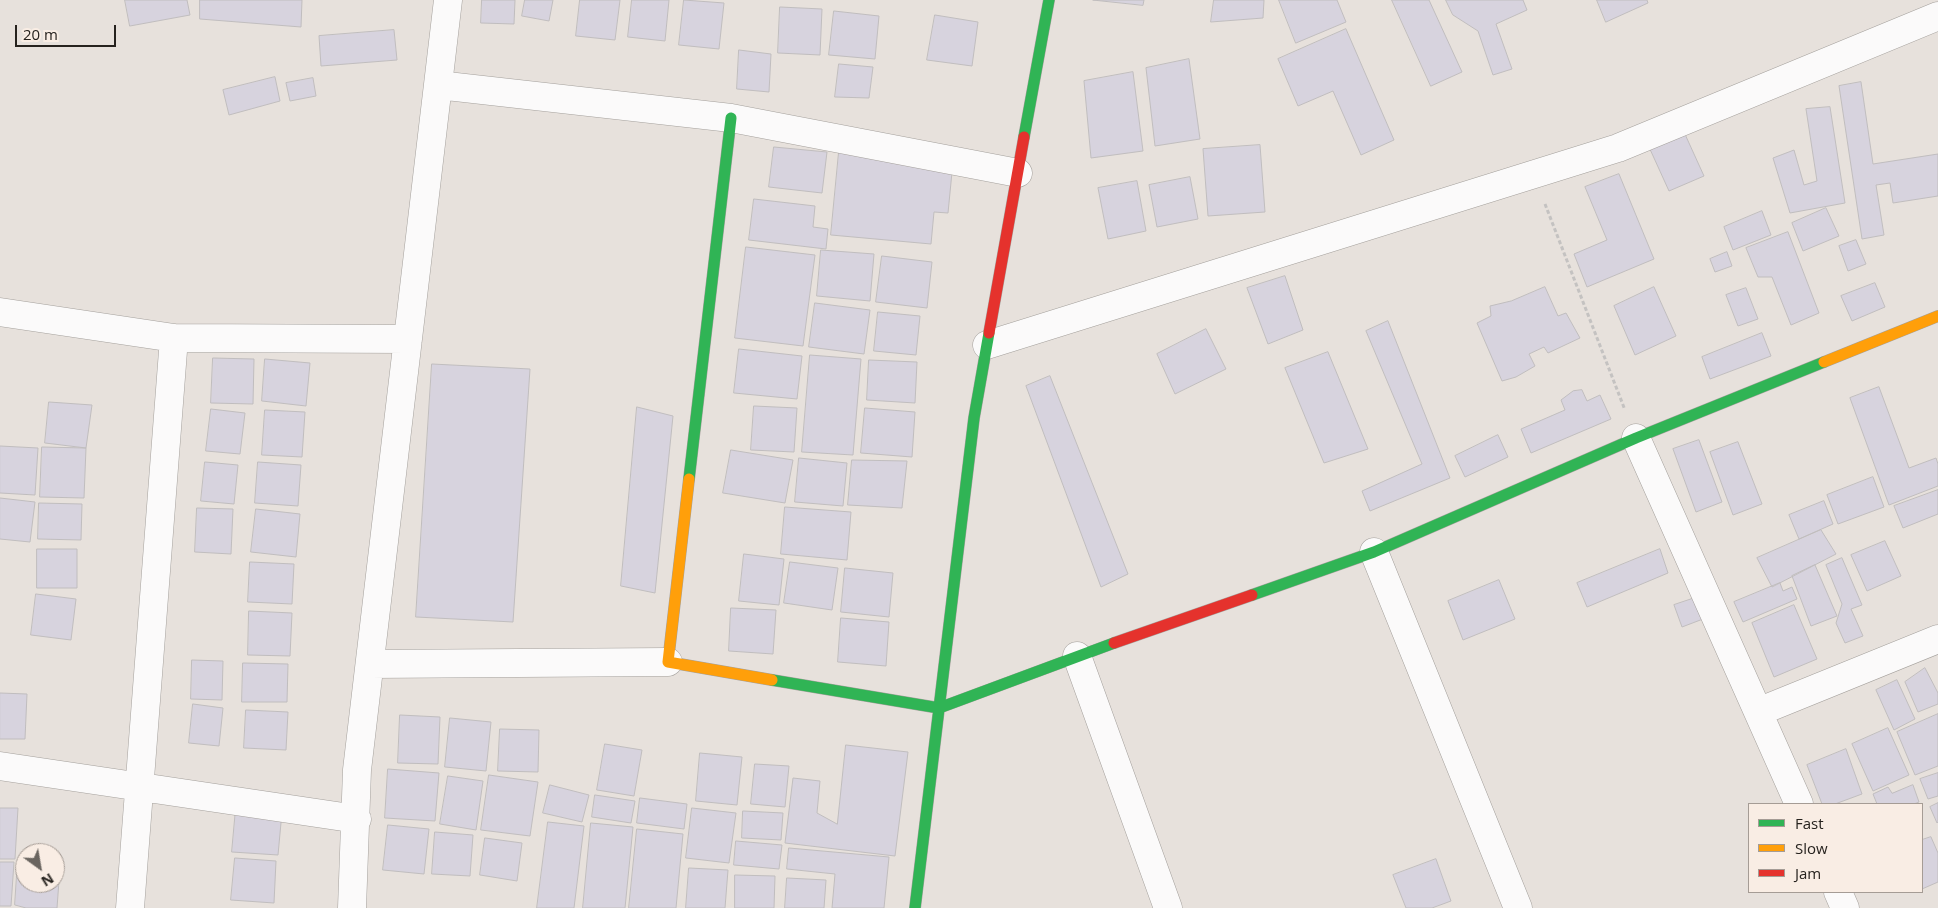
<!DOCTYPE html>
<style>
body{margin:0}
#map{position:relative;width:1938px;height:908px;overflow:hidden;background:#e7e1dc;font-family:"Open Sans",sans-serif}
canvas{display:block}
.legend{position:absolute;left:1748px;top:803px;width:175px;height:90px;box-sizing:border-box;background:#f9ede4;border:1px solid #a59c95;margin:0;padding:6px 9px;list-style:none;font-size:15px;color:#26221e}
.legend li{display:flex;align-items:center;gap:10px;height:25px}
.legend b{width:25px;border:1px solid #a59c95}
.north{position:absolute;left:15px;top:843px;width:50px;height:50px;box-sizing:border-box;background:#f9ede4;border:1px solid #a59c95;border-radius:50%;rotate:148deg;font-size:14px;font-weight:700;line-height:20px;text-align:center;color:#26221e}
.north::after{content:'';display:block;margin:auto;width:18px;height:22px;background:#6a6560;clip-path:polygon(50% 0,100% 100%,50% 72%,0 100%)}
.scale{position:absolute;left:15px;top:25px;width:101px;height:22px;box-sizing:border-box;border:2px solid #26221e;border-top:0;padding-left:6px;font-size:15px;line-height:18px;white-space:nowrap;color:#26221e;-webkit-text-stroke:4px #f9ede4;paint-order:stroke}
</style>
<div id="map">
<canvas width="1938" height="908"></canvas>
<ul class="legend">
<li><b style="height:6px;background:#30b455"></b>Fast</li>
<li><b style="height:6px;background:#ff9f0a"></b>Slow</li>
<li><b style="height:6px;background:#e5322d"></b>Jam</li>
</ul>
<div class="north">N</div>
<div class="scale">20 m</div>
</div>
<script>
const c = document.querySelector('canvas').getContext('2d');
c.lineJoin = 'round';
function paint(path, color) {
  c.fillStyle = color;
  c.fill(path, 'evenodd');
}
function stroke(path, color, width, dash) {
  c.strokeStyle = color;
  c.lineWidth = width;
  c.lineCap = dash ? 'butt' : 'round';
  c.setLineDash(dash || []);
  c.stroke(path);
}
const building = new Path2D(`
 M125,0H187L190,15L130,26Z
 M200,0H302L301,27L200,19Z
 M482,0H515L514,24L481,23Z
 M525,0H553L549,21L522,16Z
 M580,0H620L615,40L576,36Z
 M632,0H669L665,41L628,37Z
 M684,0L724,3L719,49L679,45Z
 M1093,0H1144L1143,5Z
 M1214,0H1264L1263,18L1211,22Z
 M1279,0H1337L1346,22L1296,43Z
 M1392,0H1429L1462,72L1431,86Z
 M1446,0H1523L1527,10L1496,24L1512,69L1493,75L1478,31L1453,15Z
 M1597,0H1647L1648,3L1606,22Z
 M780,7L822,9L820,55L778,53Z
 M834,11L879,16L875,59L829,55Z
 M935,15L978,22L972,66L927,60Z
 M1346,29L1394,140L1361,155L1333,91L1298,106L1278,59Z
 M394,30L397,60L321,66L319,36Z
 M739,50L771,54L769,92L737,89Z
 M1189,59L1200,139L1155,146L1146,68Z
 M839,64L873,67L869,98L835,97Z
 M1133,72L1143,151L1091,158L1084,81Z
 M275,77L280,101L229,115L223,90Z
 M313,78L316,96L290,101L286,83Z
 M1861,82L1873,164L1938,154V196L1893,203L1890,183L1876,185L1884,235L1862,239L1839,86Z
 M1830,107L1845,203L1790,213L1773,158L1794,150L1804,185L1817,181L1806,109Z
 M1684,132L1704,176L1669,191L1649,147Z
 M1260,145L1265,212L1208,216L1203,149Z
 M774,147L827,152L822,193L769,187Z
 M839,152L953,162L948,213L934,212L931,244L831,235Z
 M1619,174L1654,259L1587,287L1574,254L1607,240L1585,187Z
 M1190,177L1198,219L1157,227L1149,185Z
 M1137,181L1146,231L1108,239L1098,188Z
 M754,199L815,206L813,227L828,229L826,249L749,240Z
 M1826,208L1839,236L1803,251L1792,223Z
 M1762,211L1771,235L1733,250L1724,227Z
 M1788,232L1819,313L1791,325L1772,277H1758L1746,248Z
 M1856,240L1866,264L1848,271L1839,246Z
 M746,247L815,255L803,346L735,338Z
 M821,250L874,254L870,301L817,296Z
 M1727,252L1732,266L1715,272L1710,259Z
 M882,256L932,262L927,308L876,302Z
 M1285,276L1303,330L1268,344L1247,288Z
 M1875,283L1885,307L1852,321L1841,296Z
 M1545,287L1558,316L1566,313L1580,338L1548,353L1544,347L1529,354L1535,366L1516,377L1502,381L1477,323L1491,316L1490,306L1511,301Z
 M1654,287L1676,336L1635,355L1614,306Z
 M1746,288L1758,319L1738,326L1726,295Z
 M815,303L870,310L864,354L809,347Z
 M878,312L920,316L916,355L874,351Z
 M1388,321L1450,478L1370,511L1362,491L1422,464L1366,331Z
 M1206,329L1226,369L1175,394L1157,354Z
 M1762,333L1771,356L1710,379L1702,357Z
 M739,349L802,356L797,399L734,393Z
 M1328,352L1368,449L1324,463L1285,368Z
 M810,355L861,359L853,455L802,452Z
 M213,358L254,359L253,404L211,403Z
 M265,359L310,363L306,406L262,401Z
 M869,360L917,362L915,403L867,400Z
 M432,364L530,369L513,622L416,617Z
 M1050,376L1128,574L1101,587L1026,386Z
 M1879,387L1909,468L1936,458L1938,464V486L1889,505L1850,398Z
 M1582,390L1587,401L1600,395L1611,419L1531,453L1521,429L1565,410L1561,400L1573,391Z
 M49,402L92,405L86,448L45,443Z
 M754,406L797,408L794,452L751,450Z
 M637,407L673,416L655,593L621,586Z
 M865,408L915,412L912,457L861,453Z
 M211,409L245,413L240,454L206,451Z
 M265,410L305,412L302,457L262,455Z
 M1498,435L1508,457L1465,477L1455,456Z
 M1699,440L1722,502L1696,512L1673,449Z
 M1738,442L1762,504L1733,515L1710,452Z
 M0,446L38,448L35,495L0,493Z
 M42,447L86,448L84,498L40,497Z
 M731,450L793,460L785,503L723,493Z
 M799,458L847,463L843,506L795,502Z
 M852,460L907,461L902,508L848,505Z
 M205,462L238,465L234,504L201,501Z
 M258,462L301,465L298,506L255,503Z
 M1873,477L1884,507L1838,524L1827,495Z
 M1938,490V514L1903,528L1894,506Z
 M0,498L35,502L30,542L0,539Z
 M1824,501L1833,524L1799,539L1789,515Z
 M39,503L82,504L81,540L38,539Z
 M785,507L851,512L847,560L781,554Z
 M197,508L233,509L231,554L195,552Z
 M256,509L300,514L296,557L251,552Z
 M1821,530L1836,554L1772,587L1757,558Z
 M1885,541L1901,576L1867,591L1851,555Z
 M37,549H77V588H37Z
 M1660,549L1668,573L1587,607L1577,583Z
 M744,554L784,559L779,605L739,601Z
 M1842,558L1862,605L1851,609L1863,636L1845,643L1836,623L1842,604L1826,565Z
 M250,562L294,564L292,604L248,602Z
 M790,562L838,568L832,610L784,603Z
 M1815,565L1837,616L1811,626L1792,576Z
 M845,568L893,573L889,617L841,612Z
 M1499,580L1515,619L1463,640L1448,601Z
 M1780,583L1783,591L1792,587L1797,599L1743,622L1734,602Z
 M36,594L76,599L71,640L31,635Z
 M1695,598L1703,619L1682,627L1674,605Z
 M1794,605L1817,659L1774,677L1752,623Z
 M731,608L776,610L773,654L729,651Z
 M249,611L292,613L290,656L248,655Z
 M841,618L889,622L886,666L838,662Z
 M192,660L223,661L222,700L191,699Z
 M243,663L288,664L287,702H242Z
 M1925,668L1938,693V704L1918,712L1905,682Z
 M1897,680L1915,719L1894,730L1876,690Z
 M0,693L27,694L25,739H0Z
 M193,704L223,708L219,746L189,743Z
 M246,710L288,712L286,750L244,748Z
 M1938,714V766L1915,775L1897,732Z
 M400,715L440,717L438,764L398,763Z
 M450,718L491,722L486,771L445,767Z
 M1888,728L1909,775L1873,791L1852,744Z
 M500,729L539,730L538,772L498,771Z
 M605,744L642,750L634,796L597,790Z
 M846,745L908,752L895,856L785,843L793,778L820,781L817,813L837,824Z
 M1846,749L1862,794L1835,804H1822L1807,765Z
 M700,753L742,757L737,805L696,801Z
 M755,764L789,766L785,807L751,804Z
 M388,769L439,773L435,821L385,818Z
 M1938,773V796L1928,799L1920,779Z
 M489,775L538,782L530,836L481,830Z
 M448,776L483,781L476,830L440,824Z
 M550,785L589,795L582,822L543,813Z
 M1913,785L1919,802L1914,804H1877L1873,794L1888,787L1892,793Z
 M595,795L635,801L631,823L592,817Z
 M640,798L687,804L684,829L637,823Z
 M1938,803V822L1937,823L1930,807Z
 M0,808H18L15,859H0Z
 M236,808L282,812L278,855L232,852Z
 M692,808L736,813L729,863L686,858Z
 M743,811L783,813L781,840L742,838Z
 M548,822L584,826L574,908H537Z
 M591,823L633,827L625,908H583Z
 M388,825L429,829L424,874L383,870Z
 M637,829L683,834L676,908H629Z
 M435,832L473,835L470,876L432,874Z
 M1931,837L1938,853V882L1922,889V840Z
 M485,838L522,843L517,881L480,875Z
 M736,841L782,845L779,869L734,865Z
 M789,848L889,857L884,908H832L835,874L787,869Z
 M235,858L276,861L274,903L231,900Z
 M18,859L25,861V883H55V866L60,867L57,908H26L15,905Z
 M1436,859L1451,901L1432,908H1406L1393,875Z
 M0,862H14L11,906H0Z
 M689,868L728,870L725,908H686Z
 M735,875L775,876L774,908H735Z
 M787,878L826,880L824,908H785Z`);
const path = new Path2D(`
 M1545,204L1625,410`);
const street = new Path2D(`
 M438,85L731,118L1018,173
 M0,312L174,338L408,339
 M987,345L1618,148L1938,16
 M1636,438L1799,804
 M1374,552L1518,908
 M1077,656L1168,908
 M370,664L668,662
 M1758,712L1938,639
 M0,766L357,819
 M1838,892L1845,908
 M130,908L174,338
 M352,908L357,770L448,0`);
const fast = new Path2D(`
 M1024,137L1049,0
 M689,479L731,118
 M1252,595L1374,552L1636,438L1824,362
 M772,680L939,708L1114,643
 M915,908L974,418L989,333`);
const slow = new Path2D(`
 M1824,362L1938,316
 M689,479L668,662L772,680`);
const jam = new Path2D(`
 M989,333L1024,137
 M1114,643L1252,595`);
paint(building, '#d7d3de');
stroke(building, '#c0bdbe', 1);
stroke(street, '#a4a09c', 29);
stroke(fast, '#a4a09c', 12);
stroke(slow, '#a4a09c', 12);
stroke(jam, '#a4a09c', 12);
stroke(path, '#c4c2c1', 3, [4, 2.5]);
stroke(street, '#fbfafa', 28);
stroke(fast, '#30b455', 11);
stroke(slow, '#ff9f0a', 11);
stroke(jam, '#e5322d', 11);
</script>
